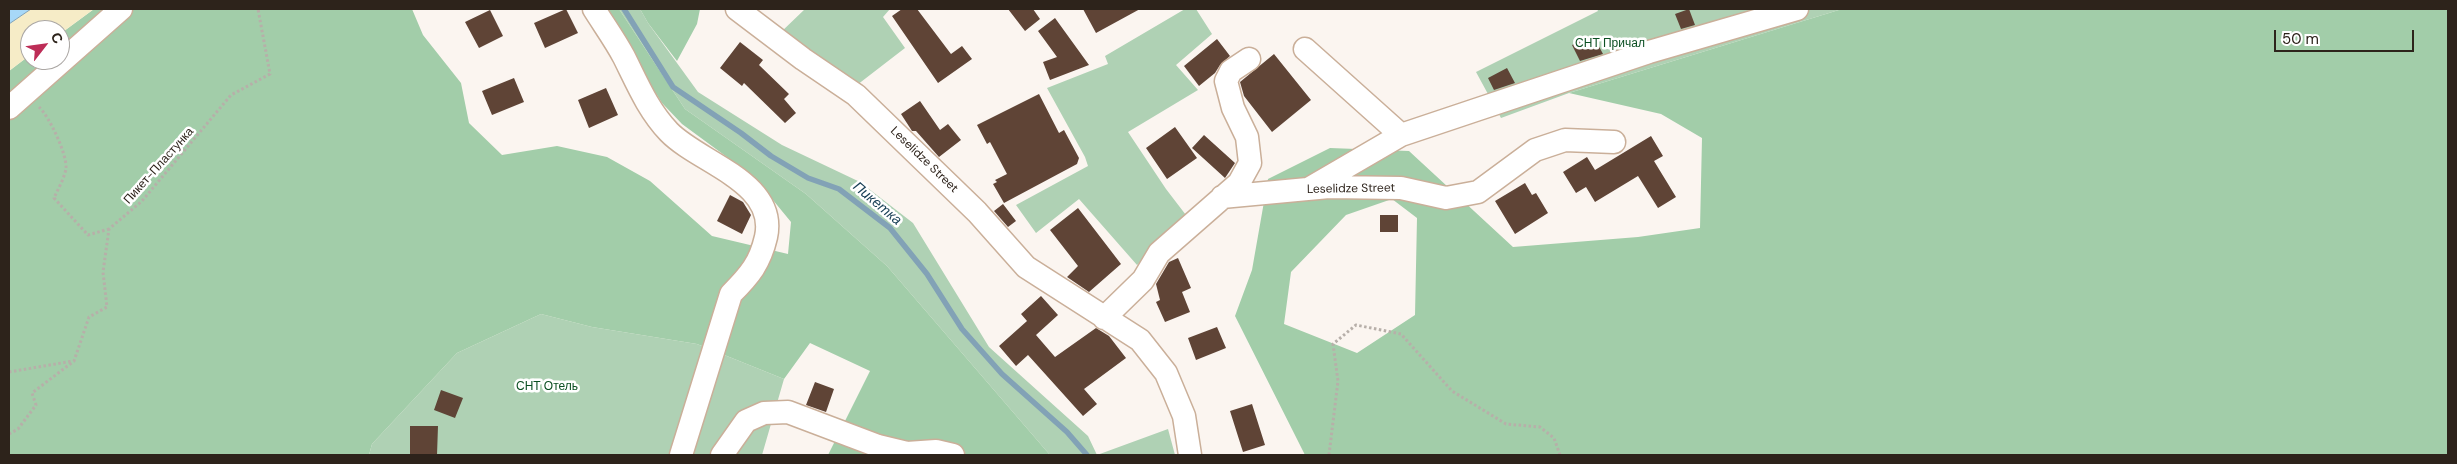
<!DOCTYPE html>
<meta charset="utf-8">
<style>
body{margin:0}
#map{position:relative;width:2457px;height:464px;overflow:hidden;background:#fbf5f0;font-family:"DM Sans",sans-serif}
canvas{display:block}
.frame{position:absolute;inset:0;border:10px solid #2d231b;pointer-events:none}
.north{position:absolute;left:20px;top:20px;width:50px;height:50px;box-sizing:border-box;background:#fff;border:1px solid #aba7a4;border-radius:50%;rotate:60deg;font-size:14px;font-weight:700;line-height:20px;text-align:center;color:#2d231b}
.north::after{content:'';display:block;margin:auto;width:18px;height:22px;background:#bd2d57;clip-path:polygon(50% 0,100% 100%,50% 72%,0 100%)}
.scale{position:absolute;left:2274px;top:30px;width:140px;height:22px;box-sizing:border-box;border:2px solid #2d231b;border-top:0;padding-left:6px;font-size:15px;line-height:18px;white-space:nowrap;color:#2d231b;-webkit-text-stroke:4px #fff;paint-order:stroke}
</style>
<div id="map">
<canvas width="2457" height="464"></canvas>
<div class="frame"></div>
<div class="north">С</div>
<div class="scale">50 m</div>
</div>
<script>
const c = document.querySelector('canvas').getContext('2d');
c.lineJoin = 'round';
function paint(path, color) {
  c.fillStyle = color;
  c.fill(path, 'evenodd');
}
function stroke(path, color, width, dash) {
  c.strokeStyle = color;
  c.lineWidth = width;
  c.lineCap = dash ? 'butt' : 'round';
  c.setLineDash(dash || []);
  c.stroke(path);
}
function label(font, color, halo, rows, align = 'center') {
  c.font = font + ' "DM Sans",sans-serif';
  c.lineWidth = 5;
  c.setLineDash([]);
  c.textBaseline = 'middle';
  c.strokeStyle = halo;
  c.fillStyle = color;
  for (const [text, x, y, turn = 0] of rows) {
    c.save();
    c.translate(x, y);
    c.rotate((+turn || 0) * Math.PI / 180);
    c.textAlign = isNaN(turn) ? turn : align;
    if (halo) c.strokeText(text, 0, 0);
    c.fillText(text, 0, 0);
    c.restore();
  }
}
const green = new Path2D(`
 M619,9H640L648,23L698,92L782,145L860,182L913,223L989,347L1088,436L1097,455L1168,429L1175,455H1050L887,266L806,194L685,109Z
 M805,9H890L883,17L905,48L857,85L780,33Z
 M1185,9H1196L1212,34L1176,65L1198,90L1128,132L1166,189L1189,219L1137,265L1079,199L1036,233L1016,205L1088,166L1085,157L1047,88L1108,64L1105,56Z
 M1597,9H1842L1569,93L1501,118L1476,72L1598,11Z
 M541,314L592,327L697,344L784,379L762,455H369L372,444L457,353Z`);
const forest = new Path2D(`
 M94,9H412L423,35L461,83L469,123L502,155L557,146L607,157L650,181L712,236L788,254L791,222L754,177L682,124L662,103L602,9H619L685,109L806,194L887,266L1050,455H828L870,371L810,343L784,379L697,344L592,327L541,314L457,353L372,444L369,455H9V71L30,55V60H60V34Z
 M640,9H700L697,24L677,61L648,23Z
 M1842,9H2448V455H1305L1235,316L1252,270L1268,179L1330,148L1409,151L1513,247L1638,237L1700,228L1702,138L1661,114L1569,93ZM1392,199L1417,218L1415,315L1357,353L1284,324L1291,272L1346,215Z`);
const sand = new Path2D(`
 M31,9H94L60,34V30H30V55L9,71V24Z`);
const water = new Path2D(`
 M9,9H31L9,24Z`);
const stream = new Path2D(`
 M624,9L673,87L741,133L771,156L808,178L839,189L890,228L927,274L962,329L1002,374L1067,432L1087,455`);
const building = new Path2D(`
 M566,9L578,33L545,48L534,23Z
 M902,9H917L951,54L962,46L972,59L938,83L892,16Z
 M1008,9H1033L1040,19L1025,31Z
 M1083,9H1140L1096,33Z
 M1689,9L1695,25L1681,29L1675,14Z
 M490,10L503,36L479,48L465,22Z
 M1055,18L1089,65L1050,80L1043,62L1057,57L1038,31Z
 M1593,35L1603,54L1580,61L1572,45Z
 M1217,39L1230,56L1220,65L1215,73L1199,86L1184,66Z
 M740,42L763,60L759,65L789,94L784,99L796,113L785,123L744,83L742,86L720,68Z
 M1274,54L1311,100L1272,132L1244,96L1240,82Z
 M1507,68L1515,83L1494,90L1488,78Z
 M514,78L524,102L492,115L482,91Z
 M606,88L618,115L589,128L578,100Z
 M1039,94L1059,133L1064,130L1079,158L1077,164L1004,203L993,184L997,182L995,180L1007,174L990,142L987,144L977,125Z
 M920,101L940,130L948,124L961,140L939,157L916,131H912L901,114Z
 M1175,127L1197,158L1167,179L1146,148Z
 M1204,135L1235,163L1225,178L1192,148Z
 M1651,136L1663,156L1654,161L1676,197L1658,208L1638,176L1595,202L1586,187L1576,193L1563,172L1587,157L1595,170Z
 M1525,183L1532,195L1536,193L1548,213L1515,234L1495,201Z
 M730,195L743,202L751,215L742,234L717,221Z
 M1003,204L1016,221L1008,227L994,211Z
 M1078,208L1121,264L1089,292L1067,277L1078,266L1050,230Z
 M1380,215H1398V232H1380Z
 M1178,258L1191,288L1182,292L1190,312L1165,322L1156,302L1160,300L1156,284L1169,262Z
 M1041,296L1058,315L1036,335L1055,357L1096,328L1109,336L1126,358L1084,389L1097,404L1083,416L1028,355L1016,366L999,346L1027,321L1021,314Z
 M1217,327L1226,348L1196,360L1188,338Z
 M815,382L834,389L826,412L806,405Z
 M441,390L463,398L455,418L434,410Z
 M1252,404L1265,445L1243,452L1230,411Z
 M410,426H438L437,455H410Z`);
const path = new Path2D(`
 M39,107C49,116 67,154 66,168C65,177 58,189 54,198L88,235L109,229
 M9,372L73,361
 M9,434L18,429L36,405L32,393L74,361L89,317L107,307L103,272L109,229L142,201L231,95L270,74L258,9
 M1329,455L1338,381L1333,344L1356,325L1401,334L1452,391L1506,424L1540,427L1554,438L1560,455`);
const minor = new Path2D(`
 M594,9C604,25 615,40 624,57C637,83 648,110 669,132C699,163 778,182 766,237C760,263 750,275 731,294L681,455
 M737,9L803,59L856,95L977,212L1026,267L1140,340L1166,373L1184,416L1190,455
 M1305,49L1401,135
 M9,108L121,9
 M1310,188L1401,135L1649,52L1797,9
 M1222,197L1329,187L1401,188L1446,198L1478,192L1535,150L1565,140L1614,142
 M1104,318L1143,280L1159,253L1239,183L1250,163L1247,137L1233,108L1226,81L1231,71L1249,59
 M722,455L746,421L764,413L788,412L878,446L907,453L936,451L953,455`);
const parkNames = [
 ["СНТ Причал",1610,44],
 ["СНТ Отель",547,387]
];
const streetNames = [
 ["Leselidze Street",924,160,44],
 ["Пикет-Пластунка",159,166,-48],
 ["Leselidze Street",1351,189,-1]
];
const waterNames = [
 ["Пикетка",877,204,40]
];
paint(green, '#afd1b4');
paint(forest, '#a2cda9');
paint(sand, '#f6ecc7');
paint(water, '#a7d8f8');
stroke(water, '#82a2b6', 1);
stroke(stream, '#82a2b6', 5.5);
paint(building, '#5f4436');
stroke(minor, '#caaf99', 25);
stroke(path, '#b7afa9', 3, [2.5, 2.5]);
stroke(minor, '#fff', 22);
label('12px', '#0b4f22', '#fff', parkNames);
label('12px', '#2d231b', '#fff', streetNames);
label('italic 14px', '#163d54', '#fff', waterNames);
</script>
